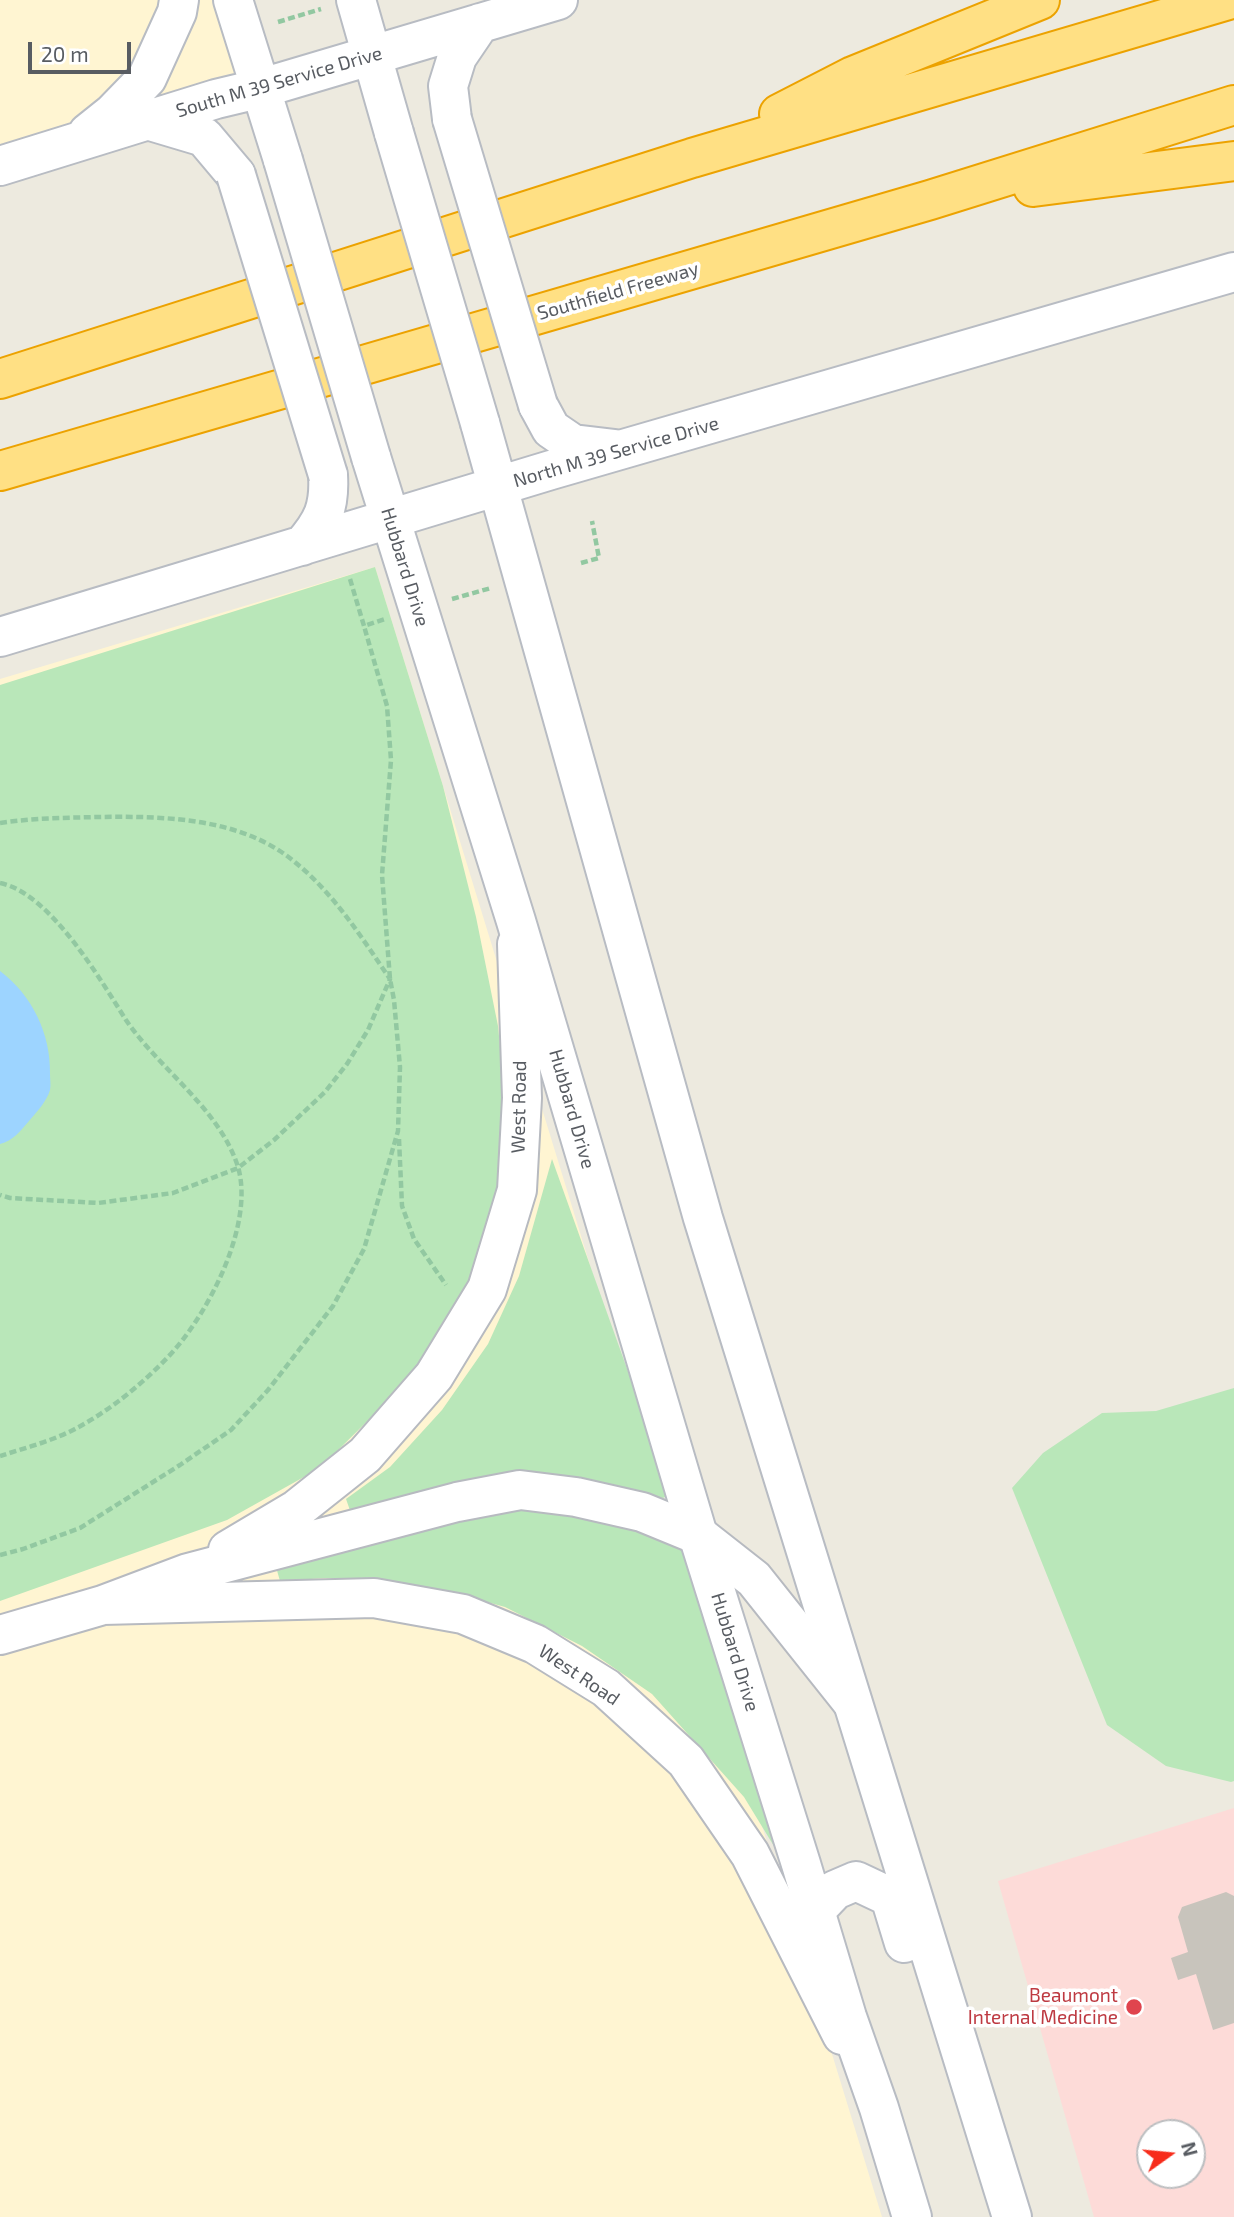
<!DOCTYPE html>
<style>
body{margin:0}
#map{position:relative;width:1234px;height:2217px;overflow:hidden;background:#edeadf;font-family:"Exo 2",sans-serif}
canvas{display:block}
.north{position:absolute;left:1136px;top:2119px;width:70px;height:70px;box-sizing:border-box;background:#fff;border:2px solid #bcbec0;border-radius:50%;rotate:75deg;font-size:19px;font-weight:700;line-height:28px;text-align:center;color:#585c62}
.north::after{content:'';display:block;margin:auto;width:24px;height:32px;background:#f72c1b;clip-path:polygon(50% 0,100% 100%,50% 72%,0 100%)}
.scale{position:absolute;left:28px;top:42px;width:103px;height:32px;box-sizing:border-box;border:4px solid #585c62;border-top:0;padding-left:9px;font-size:21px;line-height:24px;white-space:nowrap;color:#585c62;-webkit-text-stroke:5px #fff;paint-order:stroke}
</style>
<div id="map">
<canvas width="1234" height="2217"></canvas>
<div class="north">N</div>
<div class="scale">20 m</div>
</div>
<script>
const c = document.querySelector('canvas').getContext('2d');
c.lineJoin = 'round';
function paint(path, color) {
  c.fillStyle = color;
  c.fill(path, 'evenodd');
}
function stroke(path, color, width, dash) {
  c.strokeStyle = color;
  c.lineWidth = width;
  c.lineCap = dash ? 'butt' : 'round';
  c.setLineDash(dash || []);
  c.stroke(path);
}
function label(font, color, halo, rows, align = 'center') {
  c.font = font + ' "Exo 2",sans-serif';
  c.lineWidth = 7;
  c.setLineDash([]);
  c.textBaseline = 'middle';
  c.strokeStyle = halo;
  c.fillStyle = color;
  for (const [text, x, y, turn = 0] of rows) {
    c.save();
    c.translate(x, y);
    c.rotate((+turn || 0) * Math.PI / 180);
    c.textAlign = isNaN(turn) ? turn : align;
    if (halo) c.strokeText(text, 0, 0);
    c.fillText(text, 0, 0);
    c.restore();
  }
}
const commercial = new Path2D(`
 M0,0H233L262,88L0,166Z
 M375,567L443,786L882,2217H0V679Z`);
const medical = new Path2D(`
 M1234,1808V2217H1094L998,1881ZM1150,2133H1192V2175H1150Z`);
const green = new Path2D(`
 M375,567L443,786L476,917L498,1026L508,1128L492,1227L468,1290L435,1354L320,1468L227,1520L0,1601V685Z
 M552,1159L669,1486L667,1496L663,1498L637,1492L352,1516L346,1499L390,1467L442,1410L488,1344L519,1276Z
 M1234,1388V1781L1231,1782L1166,1766L1107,1725L1012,1488L1043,1453L1102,1413L1156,1411Z
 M570,1505L681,1547L691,1564L783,1861L744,1797L652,1694L582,1646L505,1607L451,1592L384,1581L326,1578L280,1581L276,1567L475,1510Z`);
const water = new Path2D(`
 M0,971C32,995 51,1034 50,1074C50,1079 51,1085 50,1090C47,1101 36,1113 29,1121C20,1131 13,1141 0,1144Z`);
const building = new Path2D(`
 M1226,1892L1234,1896V2023L1213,2030L1196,1974L1178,1980L1171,1958L1188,1952L1178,1917L1182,1907Z`);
const path = new Path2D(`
 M278,22L321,9
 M581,563L599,558L592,521
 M350,579L364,626L385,619
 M452,599L491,588
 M0,823C32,818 64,818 96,817C164,816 242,817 296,863C335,895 362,938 390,979L368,1030L347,1064L325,1092L274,1140L238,1168L173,1193L98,1203L10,1198L0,1195
 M0,883C50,893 100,979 126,1020C159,1069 220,1109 238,1167C255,1225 207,1317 167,1358C140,1386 109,1411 75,1429C52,1441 25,1448 0,1456
 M399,1139L402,1206L414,1239L446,1285
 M0,1555L23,1549L80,1528L180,1465L231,1430L268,1390L333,1306L364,1249L398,1131L400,1067L394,1000L390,979L382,875L391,760L387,706L364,626`);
const street = new Path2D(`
 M228,1550L297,1509L365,1455L434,1376L487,1289L517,1190L522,1098L517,944
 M103,1605L374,1598L463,1614L535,1644L606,1688L686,1761L750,1854L842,2035
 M0,1635L103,1605L188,1573L457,1502L520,1490L576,1497L642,1512L698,1535L754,1579L852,1702`);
const secondary = new Path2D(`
 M233,0L283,160
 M356,0L394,133
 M452,119L448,86L457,57L480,23
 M147,120L204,137L236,175
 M88,133L113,113L147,78L177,12L179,0
 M0,166L216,99L262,88L558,0
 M538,405L551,429L573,444L615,449
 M480,423L703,1218L1012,2217
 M371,457L516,921L698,1535L801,1864L847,2017L879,2108L912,2217
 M302,546C323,522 330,507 328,475
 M0,637L551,470L1234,272
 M815,1911L835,1890L856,1881L890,1897L904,1943`);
const highway = new Path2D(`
 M779,114L853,76L1040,0
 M1033,187L1234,161
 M0,379L692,158L1228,0
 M0,471L930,200L1234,105`);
const secondaryBridge = new Path2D(`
 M452,119L538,405
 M394,133L480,423
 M283,160L371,457
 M236,175L328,475`);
const markers = [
 [1134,2007,9,"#e0444e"]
];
const streetNames = [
 ["South M 39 Service Drive",279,82,-16],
 ["Southfield Freeway",618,291,-16],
 ["North M 39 Service Drive",616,452,-16],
 ["Hubbard Drive",405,567,73],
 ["West Road",519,1107,-89],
 ["Hubbard Drive",572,1109,74],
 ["Hubbard Drive",735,1652,73],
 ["West Road",579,1675,34]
];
const healthNames = [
 ["Beaumont",1118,1996],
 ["Internal Medicine",1118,2018]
];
paint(commercial, '#fff5d2');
paint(medical, '#fddbd8');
paint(green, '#b9e7b9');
paint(water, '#9dd4ff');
paint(building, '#c8c4bc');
stroke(street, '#b7bac0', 42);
stroke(secondary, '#b8bcc3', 42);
stroke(highway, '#eca200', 42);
stroke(path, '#92c8a1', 4.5, [7, 3.5]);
stroke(street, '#fff', 38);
stroke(secondary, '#fff', 38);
stroke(highway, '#ffe084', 38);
stroke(secondaryBridge, '#b8bcc3', 42, []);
stroke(secondaryBridge, '#fff', 38);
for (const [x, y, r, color] of markers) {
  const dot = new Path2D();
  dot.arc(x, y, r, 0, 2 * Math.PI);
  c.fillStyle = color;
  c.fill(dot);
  stroke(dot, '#fff', 2.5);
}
label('19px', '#585c62', '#fff', streetNames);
label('19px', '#be3a42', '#fff', healthNames, 'right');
</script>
